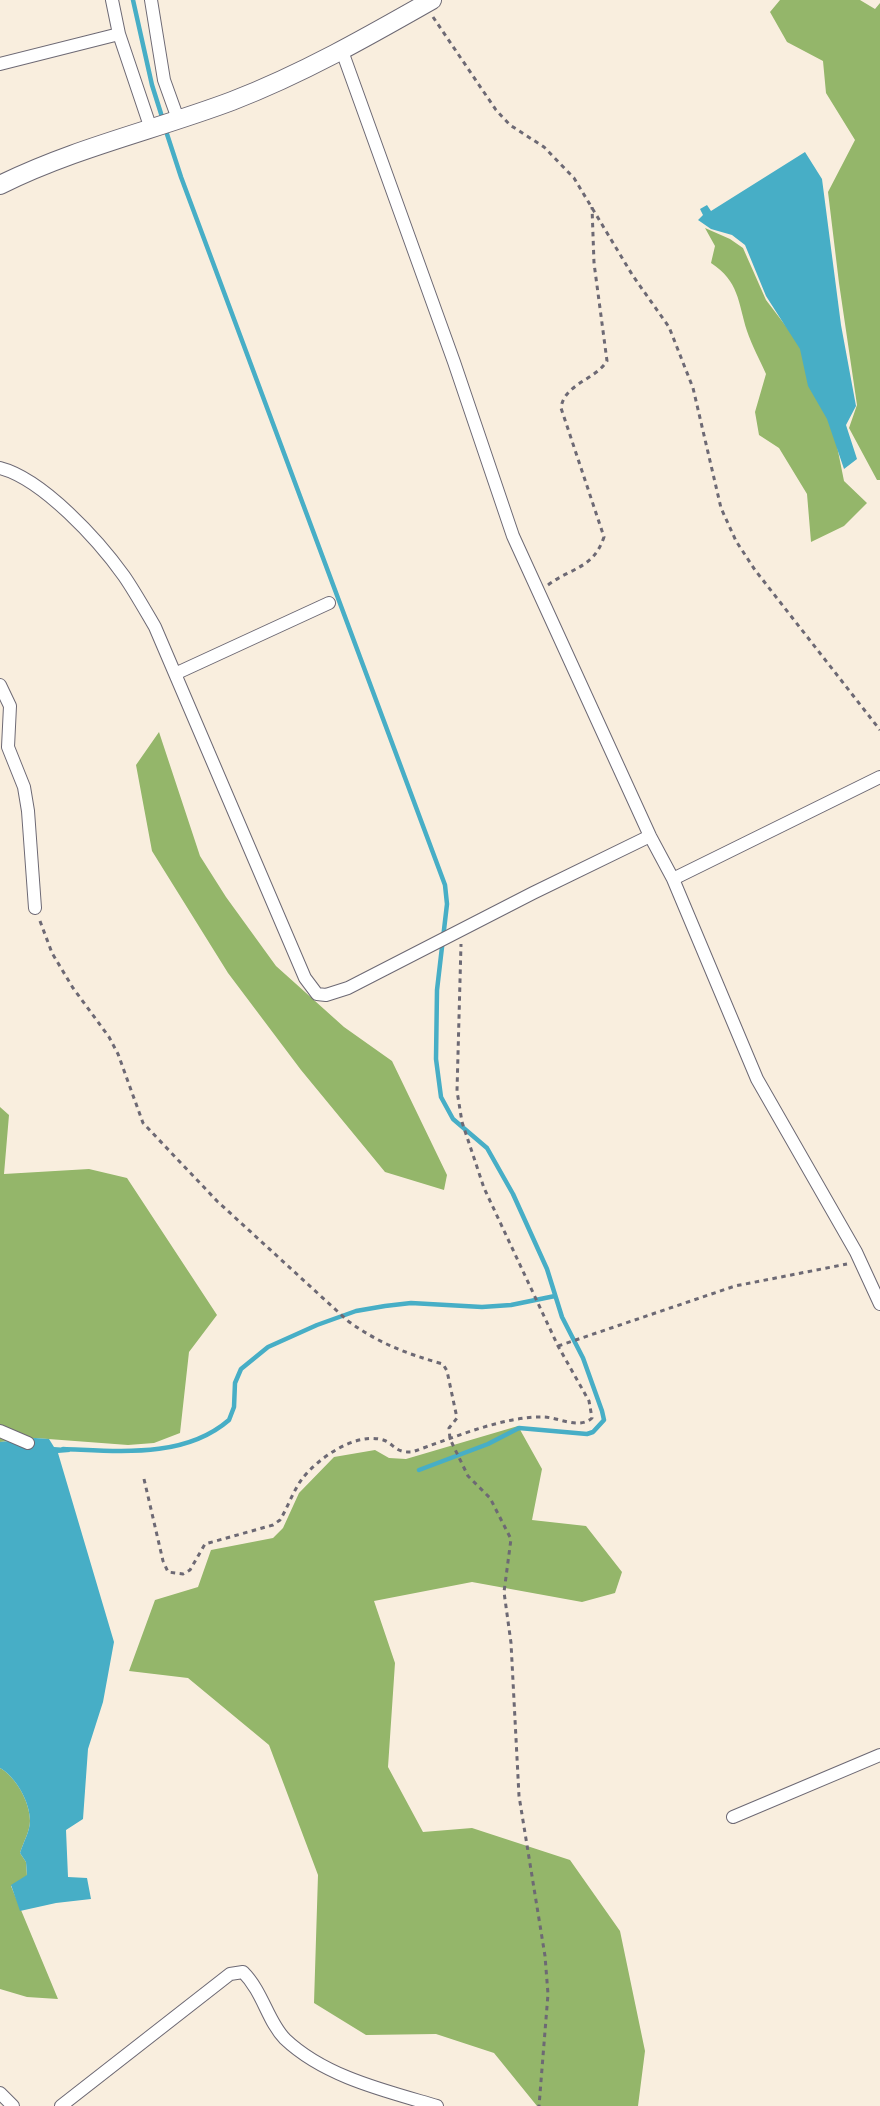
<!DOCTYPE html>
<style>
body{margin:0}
canvas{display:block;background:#f9eede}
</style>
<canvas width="880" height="2106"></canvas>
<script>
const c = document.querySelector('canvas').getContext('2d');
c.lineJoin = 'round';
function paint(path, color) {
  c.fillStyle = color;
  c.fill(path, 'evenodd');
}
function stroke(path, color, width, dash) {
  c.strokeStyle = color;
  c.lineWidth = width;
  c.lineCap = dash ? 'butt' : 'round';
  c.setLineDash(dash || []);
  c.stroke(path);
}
const forest = new Path2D(`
 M780,0H860L875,9L880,3V480H877L849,428L857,405L839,283L828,192L855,140L826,93L823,61L787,42L770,12Z
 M705,228L730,239L743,248L766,300L801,346L833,426L844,481L867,503L844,526L811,542L807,494L779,448L759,435L755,412L766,374C760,360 752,346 747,331C738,302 739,281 711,263L715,246Z
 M159,732L200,856L226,897L276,966L344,1027L392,1061L447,1175L444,1190L385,1172L301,1070L228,973L152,851L136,765Z
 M0,1107L9,1115L4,1174L89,1169L127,1178L217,1315L189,1352L180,1433L154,1443L128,1445L35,1438L0,1442Z
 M518,1426L542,1469L532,1520L586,1526L622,1572L615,1593L582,1602L472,1582L374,1601L395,1663L388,1767L423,1832L472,1828L570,1860L620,1931L645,2051L638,2106H537L494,2053L436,2034L366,2035L314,2003L318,1875L269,1745L188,1678L129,1671L155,1600L198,1587L211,1550L273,1538L283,1528L299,1493L334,1457L375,1450L389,1458L406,1459Z
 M0,1768C16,1777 30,1802 30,1821C30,1831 23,1843 20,1853L26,1862L27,1876L11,1886L58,1999L27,1997L0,1989Z`);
const water = new Path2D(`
 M805,152L822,179L841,325L856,406L846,425L857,459L844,469L827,419L808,386L800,349L766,296L745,245L732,235L711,229L698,220L703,215L700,209L707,205L711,211Z
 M35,1438L49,1439L54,1447L68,1448L70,1452L58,1453L114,1642L103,1702L88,1749L83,1819L66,1830L68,1877L87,1878L91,1899L56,1903L20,1911L11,1885L27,1875L26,1862L20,1853C23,1843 30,1831 30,1821C30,1802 16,1777 0,1768V1442Z`);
const stream = new Path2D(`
 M133,0L152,85L163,120
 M165,128L181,177L445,885L447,904L437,990L436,1059L441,1097L453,1119L487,1148L513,1194L547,1269L562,1317L583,1358L602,1411L604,1420L593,1432L587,1434L519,1428L488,1444L419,1470
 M63,1449C118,1451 184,1459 229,1420L234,1407L235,1383L241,1369L268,1347L317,1325L356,1311L385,1306L411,1303L482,1307L511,1305L555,1296`);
const path = new Path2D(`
 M433,17L496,110L510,125L544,147L574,178L633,276L669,327L693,388L721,508L736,541L755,570L880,730
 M548,585C572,567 593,569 604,537L561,408C564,384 595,380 607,361L594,263L592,207
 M40,921L52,953L73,988L109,1037L118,1054L143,1123L217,1201L348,1321C378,1343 407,1354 443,1364L447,1371L457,1418L449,1428L450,1439L468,1476L490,1498L511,1539L504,1592L511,1643L519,1796L545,1956L548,1994L539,2106
 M558,1346L735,1286L847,1264
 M144,1479L163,1561L168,1572L183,1574L190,1570L205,1544L273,1525L280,1520C288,1507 293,1491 302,1479C317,1459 353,1434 379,1439C394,1441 392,1453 412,1452C450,1439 503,1416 543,1417C558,1417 579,1430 592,1418L589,1401L558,1346L484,1188L462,1122L457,1091L461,944`);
const street = new Path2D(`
 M112,0L119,34L151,129
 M151,0L164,80L178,119
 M342,51L454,362L513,536L650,836L673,879L757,1079L856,1252L880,1304
 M0,64L119,34
 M0,468C43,479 99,541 124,576C135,592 145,610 155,627L305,978L317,994L326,995L348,988L533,893L650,836
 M177,673L329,603
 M0,685L10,706L8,747L24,787L28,811L35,908
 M673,879L880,777
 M0,1431L28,1443
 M733,1817L880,1755
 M0,2093L13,2106
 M61,2106L230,1974L243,1972C263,1992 268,2022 285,2039C325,2077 386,2091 437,2106`);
const secondary = new Path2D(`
 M0,185C74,148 155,130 232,101C302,74 367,37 432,0`);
paint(forest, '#94b66a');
paint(water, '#47aec6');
stroke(stream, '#47aec6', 4.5);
stroke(street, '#6d6974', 14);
stroke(secondary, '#6d6974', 20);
stroke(path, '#6d6974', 3, [4.5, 4.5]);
stroke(street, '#fff', 12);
stroke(secondary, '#fff', 18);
</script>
